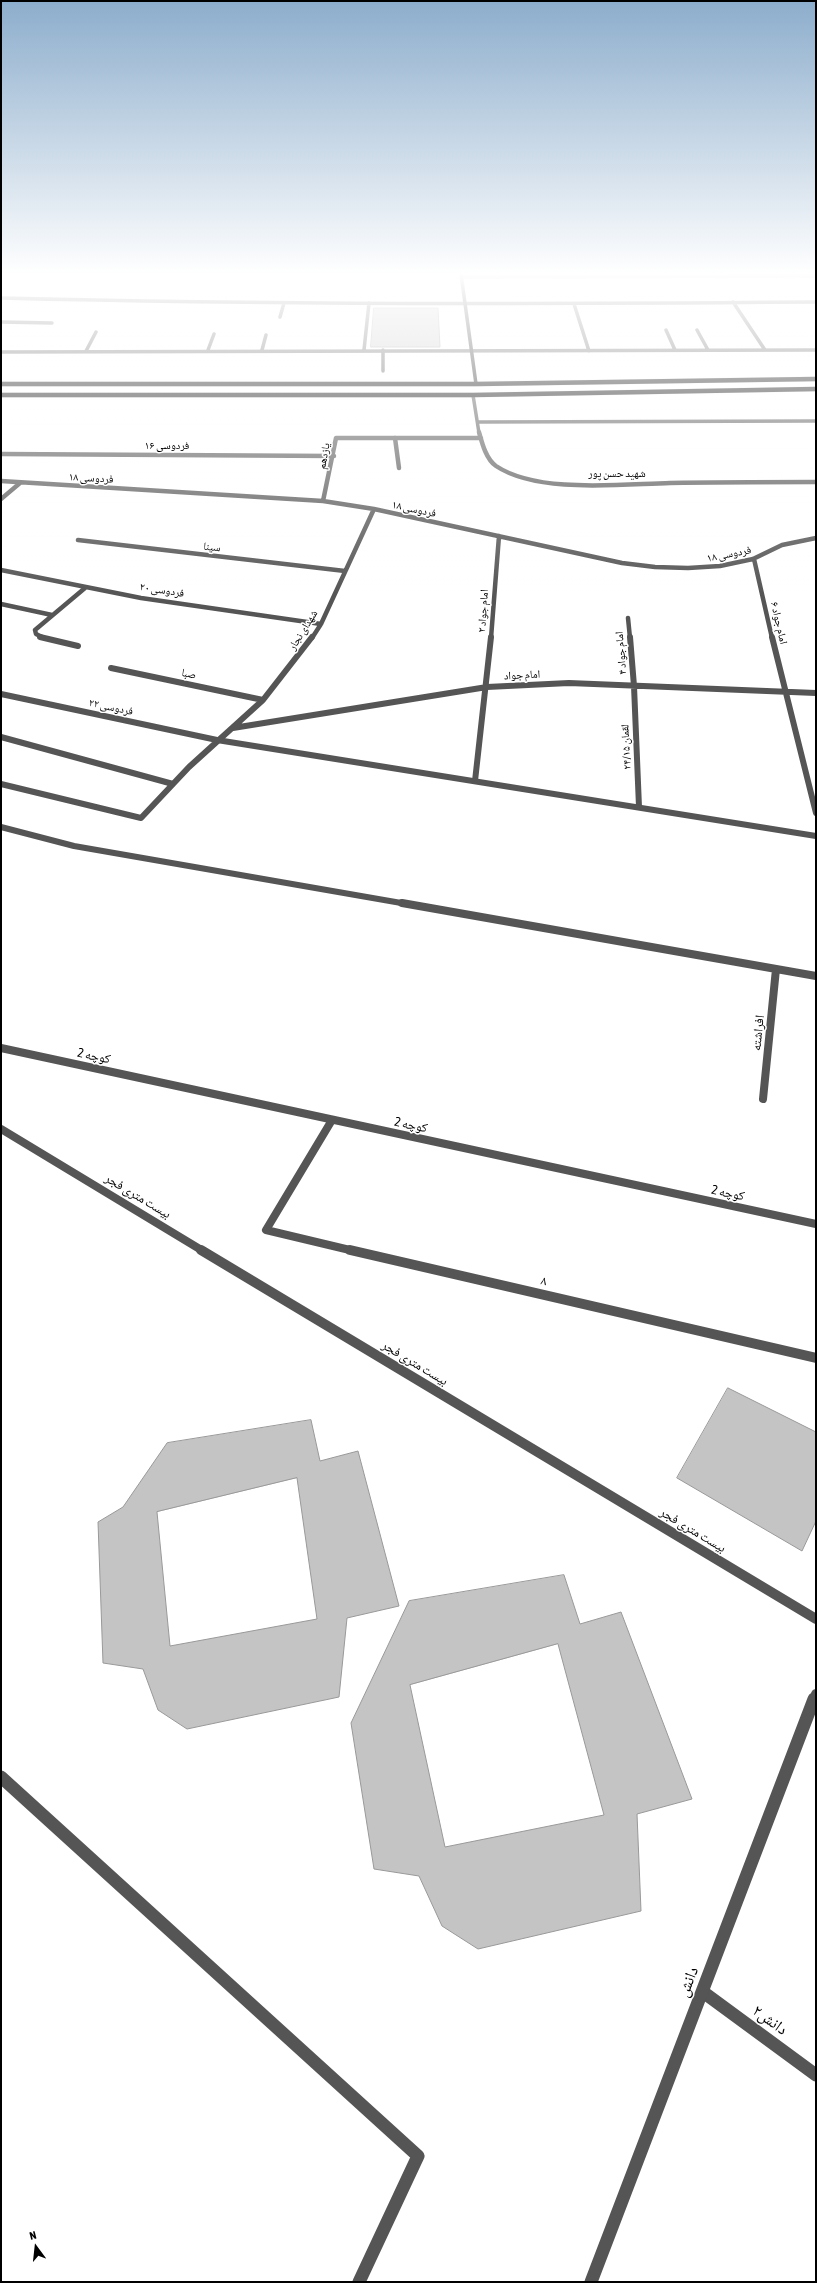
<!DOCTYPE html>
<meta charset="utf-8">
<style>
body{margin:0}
#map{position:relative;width:817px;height:2283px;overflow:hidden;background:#fff;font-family:"Asap Condensed",sans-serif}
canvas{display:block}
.frame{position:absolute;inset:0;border:2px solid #000;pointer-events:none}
.north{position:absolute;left:16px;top:2227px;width:40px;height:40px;-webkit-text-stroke:3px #fff;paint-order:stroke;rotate:345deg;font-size:11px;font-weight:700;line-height:16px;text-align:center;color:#000}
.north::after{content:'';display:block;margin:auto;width:14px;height:18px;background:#000;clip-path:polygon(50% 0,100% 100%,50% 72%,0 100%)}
</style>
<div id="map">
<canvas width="817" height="2283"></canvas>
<div class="frame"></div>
<div class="north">N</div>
</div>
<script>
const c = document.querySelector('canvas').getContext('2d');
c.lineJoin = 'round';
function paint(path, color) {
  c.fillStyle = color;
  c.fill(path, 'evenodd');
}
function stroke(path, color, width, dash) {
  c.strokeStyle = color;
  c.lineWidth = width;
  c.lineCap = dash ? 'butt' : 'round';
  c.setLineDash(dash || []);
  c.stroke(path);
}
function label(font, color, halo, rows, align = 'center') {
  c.font = font + ' "Asap Condensed","Noto Naskh Arabic",sans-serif';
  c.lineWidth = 3;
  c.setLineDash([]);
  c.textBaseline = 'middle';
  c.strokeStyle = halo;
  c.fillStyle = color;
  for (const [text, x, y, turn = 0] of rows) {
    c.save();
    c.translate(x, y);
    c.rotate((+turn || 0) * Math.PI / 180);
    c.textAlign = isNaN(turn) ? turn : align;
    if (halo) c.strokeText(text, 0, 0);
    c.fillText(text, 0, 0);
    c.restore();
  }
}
const building = new Path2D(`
 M374,308H438L440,347H371Z
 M728,1388L816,1432V1521L802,1551L677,1478Z
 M311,1420L320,1461L358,1451L399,1606L347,1618L339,1697L187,1729L158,1710L143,1669L103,1663L98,1522L123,1507L167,1443ZM297,1478L317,1619L170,1646L157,1512Z
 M564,1575L580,1624L621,1612L692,1799L637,1814L641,1911L478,1949L442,1926L419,1876L374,1869L351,1723L409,1601ZM558,1644L604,1815L445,1847L410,1685Z`);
const serviceFar2 = new Path2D(`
 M383,350V371`);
const serviceFar1 = new Path2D(`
 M395,438L399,468`);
const service = new Path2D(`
 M1,1777L418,2156L359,2282`);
const minorFar5 = new Path2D(`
 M461,277L816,276
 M1,298C273,305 544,304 816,302
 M733,302L765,350
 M574,304L589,351
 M280,317L284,303
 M1,322L52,323
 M666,330L675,350
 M697,330L708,350
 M208,350L214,334
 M262,350L266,335
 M364,350L369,303
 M86,351L96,332
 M1,352L816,350
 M473,395L479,433
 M479,422L816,421`);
const minorFar4 = new Path2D(`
 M479,432C482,443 486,459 496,466C538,494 622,484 670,483C719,482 767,482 816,482
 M1,454L334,456
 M1,481L323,501L374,509L622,563L655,567L688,568L720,566L753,559L782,545L816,538
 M1,499L20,483
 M323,501L336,438H481
 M78,540L345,571
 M754,559L772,638
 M1,570L141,598L321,624
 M1,604L52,615
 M628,618L630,638
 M44,638L36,634L35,630L85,588
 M312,638L321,624L374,509
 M491,638L499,536`);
const minorFar3 = new Path2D(`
 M40,637L78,646
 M630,637L634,686L639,807
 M772,637L816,813
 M111,668L263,700
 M1,694L217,740
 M233,728L487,687L569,683L816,693
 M1,737L173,784
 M475,781L491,637
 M1,784L141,818L189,767L263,700L312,637
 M1,827L74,846L407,904`);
const minorFar2 = new Path2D(`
 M402,903L816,976
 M1,1048L816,1224
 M763,1099L776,969
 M332,1120L266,1230L354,1251`);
const minorFar1 = new Path2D(`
 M350,1250L816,1358`);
const minor = new Path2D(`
 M703,1992L816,2075`);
const tertiaryFar3 = new Path2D(`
 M217,740L816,836`);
const tertiaryFar2 = new Path2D(`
 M1,1129L203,1251`);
const tertiaryFar1 = new Path2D(`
 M201,1250L816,1619
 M814,1700L816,1694`);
const tertiary = new Path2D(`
 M591,2282L814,1699`);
const secondary = new Path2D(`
 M461,274L476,384`);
const primary = new Path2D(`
 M1,384H476L816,379
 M1,395H473L816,389`);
const farStreetnames = [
 ["فردوسی ۱۶",167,446],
 ["یازدهم",324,456,-80],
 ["شهید حسن پور",617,474],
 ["فردوسی ۱۸",91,478,3],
 ["فردوسی ۱۸",414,509,12],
 ["سینا",212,547,7],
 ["فردوسی ۱۸",729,554,-11],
 ["فردوسی ۲۰",162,590,9],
 ["امام جواد ۲",483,611,-86],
 ["امام جواد ۶",779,623,77],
 ["شهدای نجار",303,630,-58],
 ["امام جواد ۴",621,653,-95],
 ["صبا",189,674,12],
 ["امام جواد",522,675,-3],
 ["فردوسی ۲۲",111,707,12],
 ["لقمان ۲۴/۱۵",626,747,-93]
];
const streetNames = [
 ["افراشته",758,1033,-84],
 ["کوچه 2",94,1056,12],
 ["کوچه 2",411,1125,12],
 ["کوچه 2",728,1193,12],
 ["بیست متری فجر",138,1196,31],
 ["۸",544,1281,13],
 ["بیست متری فجر",415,1363,31],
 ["بیست متری فجر",693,1530,31]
];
const nearStreetnames = [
 ["دانش",688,1982,-69],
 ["دانش۲",770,2020,36]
];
paint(building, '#c4c4c4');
stroke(building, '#999', 1);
stroke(primary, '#dbdbdb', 5);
stroke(serviceFar2, '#555', 3.5);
stroke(serviceFar1, '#555', 4.5);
stroke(service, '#555', 13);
stroke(minorFar5, '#555', 3.5);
stroke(minorFar4, '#555', 4.5);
stroke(minorFar3, '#555', 6);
stroke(minorFar2, '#555', 8);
stroke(minorFar1, '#555', 10);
stroke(minor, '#555', 13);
stroke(tertiaryFar3, '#555', 6);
stroke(tertiaryFar2, '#555', 8);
stroke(tertiaryFar1, '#555', 10);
stroke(tertiary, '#555', 13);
stroke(secondary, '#222', 3.5);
stroke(primary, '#000', 4.5);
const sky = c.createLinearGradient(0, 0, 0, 594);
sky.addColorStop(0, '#8cadcc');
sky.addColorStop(0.46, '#fff');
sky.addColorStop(1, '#ffffff00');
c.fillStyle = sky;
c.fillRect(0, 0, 817, 594);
label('11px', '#000', '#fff', farStreetnames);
label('13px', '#000', '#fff', streetNames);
label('16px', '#000', '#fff', nearStreetnames);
</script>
